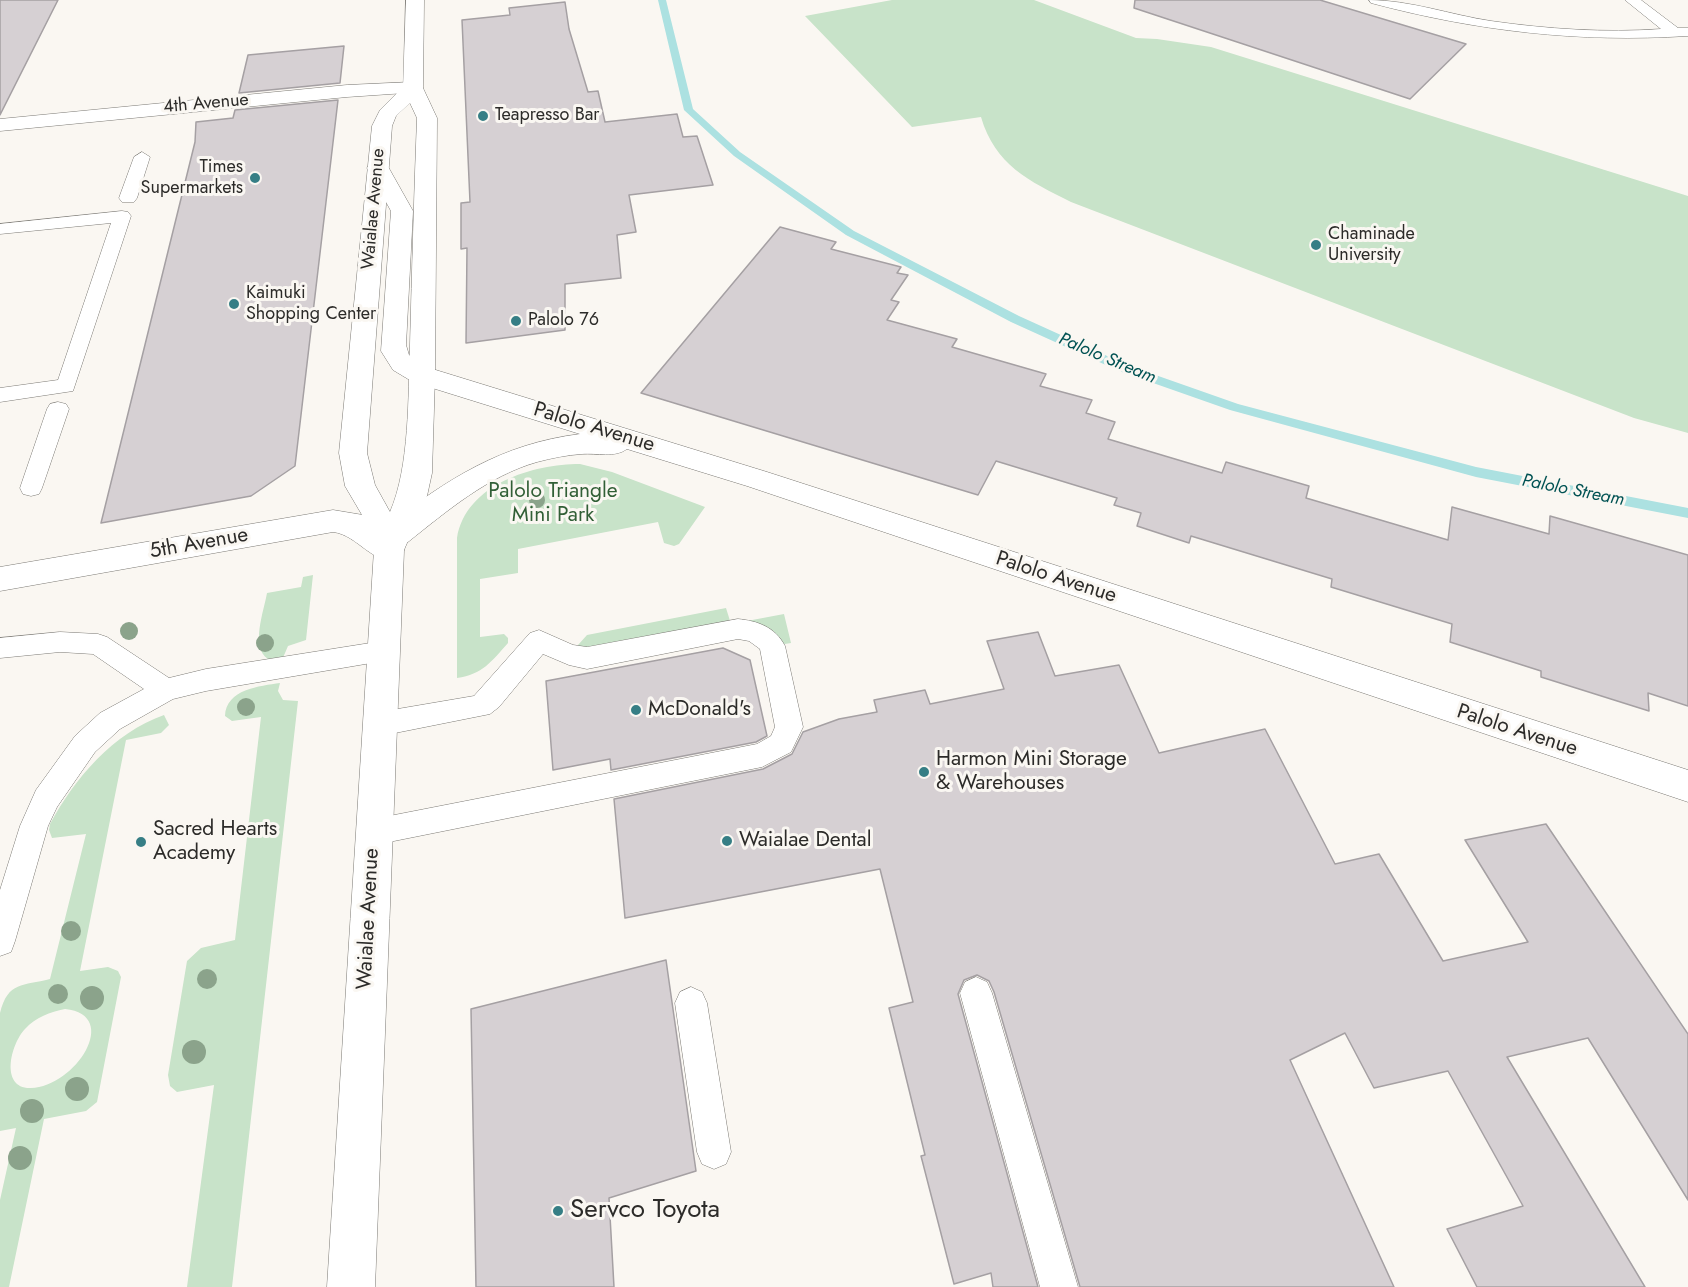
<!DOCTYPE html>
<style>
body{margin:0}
canvas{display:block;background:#faf7f2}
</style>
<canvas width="1688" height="1287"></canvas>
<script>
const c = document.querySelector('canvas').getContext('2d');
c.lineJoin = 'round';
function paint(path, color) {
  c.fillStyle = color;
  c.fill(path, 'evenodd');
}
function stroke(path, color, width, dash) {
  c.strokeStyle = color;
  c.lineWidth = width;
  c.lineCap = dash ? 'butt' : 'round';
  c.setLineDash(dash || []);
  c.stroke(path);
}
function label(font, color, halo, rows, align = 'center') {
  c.font = font + ' Jost,sans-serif';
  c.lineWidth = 6;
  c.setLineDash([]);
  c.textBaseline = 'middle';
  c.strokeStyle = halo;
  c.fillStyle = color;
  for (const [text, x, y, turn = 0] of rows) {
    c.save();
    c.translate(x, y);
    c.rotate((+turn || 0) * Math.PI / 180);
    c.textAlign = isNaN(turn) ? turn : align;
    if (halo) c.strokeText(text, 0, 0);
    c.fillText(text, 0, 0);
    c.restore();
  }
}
const green = new Path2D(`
 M892,0H1034L1136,38L1157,39L1211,47L1688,196V433L1634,418L1071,202C1029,181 995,165 981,117L912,127L805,16Z
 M580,464L612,472L705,507L679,544L674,546L664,543L658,522L518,549V573L480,579V637L504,634L508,638V643C491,662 483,674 457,678V538C466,484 533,464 580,464Z
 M313,575L306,640L288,646L282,660L268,659C250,647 264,611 267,593L301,587L303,577Z
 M726,608L731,624L784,614L791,643L772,646L763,635L569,655L587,635Z
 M280,683L278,691L283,700L298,701L232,1287H187L214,1085L177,1092L170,1086L168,1075L187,961L201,948L235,940L261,717L232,721L225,716C226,689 260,686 280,683Z
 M164,715L169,725L161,733L126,740L80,971L108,967L118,971L121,977L97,1102L86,1111L44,1119L9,1287H0V1200L16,1128L0,1131V1013C8,981 23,986 50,979L86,834L52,838L49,830L50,824C75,778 113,733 164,715ZM65,1009C122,1015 75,1087 31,1088C0,1089 10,1045 25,1029C36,1017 50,1012 65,1009Z`);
const stream = new Path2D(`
 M658,0H666L693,109L740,152L854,231L1019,316L1127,365L1238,404L1476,467L1688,508V518L1476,477L1230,410L1119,371L1011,322L846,235L734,156L684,110Z`);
const building = new Path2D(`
 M0,0H58L0,115Z
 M1135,0H1320L1466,44L1410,99L1134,8Z
 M565,2L569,29L588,92L598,91L605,122L677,114L683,137L697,136L713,185L629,195L636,232L617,235L621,278L565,284V330L466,343L467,248L461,249V203L470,202L462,20L510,15L509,8Z
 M344,46L340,83L239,93L248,55Z
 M338,100L295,466L251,496L101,523L195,142L196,122L233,118L235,110Z
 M780,227L836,242L831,249L901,267L897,273L908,275L891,300L899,302L887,320L957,339L952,347L1046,374L1040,386L1092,400L1086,413L1115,422L1108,439L1222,473L1226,462L1309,486L1306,498L1448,540L1452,507L1549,534L1550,516L1688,555V706L1648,693L1649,711L1541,677V671L1450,642L1452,624L1331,587L1332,579L1191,536L1189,543L1137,526L1141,513L1114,505L1117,498L996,461L978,495L641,393Z
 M1038,632L1055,676L1119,665L1159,753L1265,729L1335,864L1379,854L1443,961L1528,942L1465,840L1546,824L1688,1034V1200L1588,1038L1507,1057L1645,1287H1477L1447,1229L1523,1206L1448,1071L1374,1088L1345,1033L1290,1060L1394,1287H1080L994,992L989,981L977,975L964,980L958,994L1038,1287H993L991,1273L954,1284L921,1156L925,1155L889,1008L913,1002L880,869L625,918L614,799L763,769L792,754L803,732L839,719L877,712L874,700L925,690L930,704L1004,689L987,641Z
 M723,648L750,660L767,736L756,742L611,770L610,759L553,770L546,681Z
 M666,960L696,1171L609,1198L614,1287H476L471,1009Z`);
const service = new Path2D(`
 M1369,0C1410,0 1451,15 1491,21C1547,29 1605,33 1661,29L1625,0H1641L1678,28H1688V36C1579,43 1476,31 1371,3Z
 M142,152L150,157L137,198L134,202H122L119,198L134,157Z
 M122,211L128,212L131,216L73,391L0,402V388L58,380L111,223L0,234V224Z
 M58,402L66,404L69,409L42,488L39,494L31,496L23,494L20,488L47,409L50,404Z
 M738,619C758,621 775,627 785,646L803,727L791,752L762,767L374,845L364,841L360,832L364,823L374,819L757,744L771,736L775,727L760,649L749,641L738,639L587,669L569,665L543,654L499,707L490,714L380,736L370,732L367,724L370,716L380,712L474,696L530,633L539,630L573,645L587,647Z
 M60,632L98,634L107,637L169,678L206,669L383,641L392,644L396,651L392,658L383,661L206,691L173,699L120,729L95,752L57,807L48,826L15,941L11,952L0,956V890L20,826L36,790L75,736L100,713L144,689L93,654L60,652L0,658V638Z
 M976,977L987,982L992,993L1078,1287H1040L960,993L965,982Z
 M691,987L702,992L707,1003L731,1152L726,1164L714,1169L702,1164L697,1152L675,1003L680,992Z`);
const minor = new Path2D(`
 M413,82L420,84L423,88L420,92L347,97L0,131V119L347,85Z`);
const tertiary = new Path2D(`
 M378,161L386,163L413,211L406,345L409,355L426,367L767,472L1688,770V802L747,486L627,449C615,458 597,453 582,454C567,455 552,458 537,462C488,476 447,511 408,542L401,544L404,550L400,558C372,567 359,535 333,532L0,591V567L333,510L363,515L384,530L386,526C448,479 501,444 580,434L413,382L393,370L381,351L391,211L367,168L370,163Z`);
const primary = new Path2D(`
 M406,0H424L423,88L437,118L435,376L432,473L427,496L404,550L375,1287H327L374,550L365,520L345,486L339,453L372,126L380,110L403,87ZM410,103L417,118C414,194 412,270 410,345C408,396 410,466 390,512L375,485L367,453L392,126L396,116Z`);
const trees = [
 [537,500,8],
 [129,631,9],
 [265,643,9],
 [246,707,9],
 [71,931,10],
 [207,979,10],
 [58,994,10],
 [92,998,12],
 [194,1052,12],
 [77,1089,12],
 [32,1111,12],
 [20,1158,12]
];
const markers = [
 [483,116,6,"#367e85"],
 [255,178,6,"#367e85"],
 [1316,245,6,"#367e85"],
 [234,304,6,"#367e85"],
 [516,321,6,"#367e85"],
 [636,710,6,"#367e85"],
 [924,772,6,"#367e85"],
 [727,841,6,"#367e85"],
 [141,842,6,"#367e85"],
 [558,1211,6,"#367e85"]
];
const farStreetnames = [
 ["4th Avenue",206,104,-5],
 ["Waialae Avenue",374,209,-85]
];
const farPoinames = [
 ["Teapresso Bar",495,116],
 ["Times",243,168,"right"],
 ["Supermarkets",243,189,"right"],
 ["Chaminade",1328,235],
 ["University",1328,256],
 ["Kaimuki",246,294],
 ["Shopping Center",246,315],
 ["Palolo 76",528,321]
];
const farWaternames = [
 ["Palolo Stream",1107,359,23],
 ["Palolo Stream",1573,491,11]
];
const streetNames = [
 ["Palolo Avenue",594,428,17],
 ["5th Avenue",199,544,-10],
 ["Palolo Avenue",1056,578,18],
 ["Palolo Avenue",1517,731,18],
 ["Waialae Avenue",369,919,-87]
];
const parkNames = [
 ["Palolo Triangle",553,492],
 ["Mini Park",553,516]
];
const poiNames = [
 ["McDonald's",648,710],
 ["Harmon Mini Storage",936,760],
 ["& Warehouses",936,784],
 ["Sacred Hearts",153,830],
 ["Academy",153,854],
 ["Waialae Dental",739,841]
];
const nearPoinames = [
 ["Servco Toyota",570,1211]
];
paint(green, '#c8e3c9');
paint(stream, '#ace1e1');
paint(building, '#d6d0d3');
stroke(building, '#a5a0a3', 1.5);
stroke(service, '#7c7a75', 1);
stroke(minor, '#7c7a75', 1);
stroke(tertiary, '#7c7a75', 1);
stroke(primary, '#7c7a75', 1);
paint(service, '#fff');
paint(minor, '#fff');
paint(tertiary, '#fff');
paint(primary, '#fff');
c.fillStyle = '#8ba38b';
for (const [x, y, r] of trees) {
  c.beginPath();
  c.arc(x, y, r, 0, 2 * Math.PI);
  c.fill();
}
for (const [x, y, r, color] of markers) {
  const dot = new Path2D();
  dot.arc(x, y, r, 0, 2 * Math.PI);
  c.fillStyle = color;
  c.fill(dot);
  stroke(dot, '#faf7f2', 2);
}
label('18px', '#2c2b29', '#faf7f2', farStreetnames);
label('18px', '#2c2b29', '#faf7f2', farPoinames, 'left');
label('italic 18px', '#015253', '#faf7f2', farWaternames);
label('21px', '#2c2b29', '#faf7f2', streetNames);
label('21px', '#315f36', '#faf7f2', parkNames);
label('21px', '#2c2b29', '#faf7f2', poiNames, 'left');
label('26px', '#2c2b29', '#faf7f2', nearPoinames, 'left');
</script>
